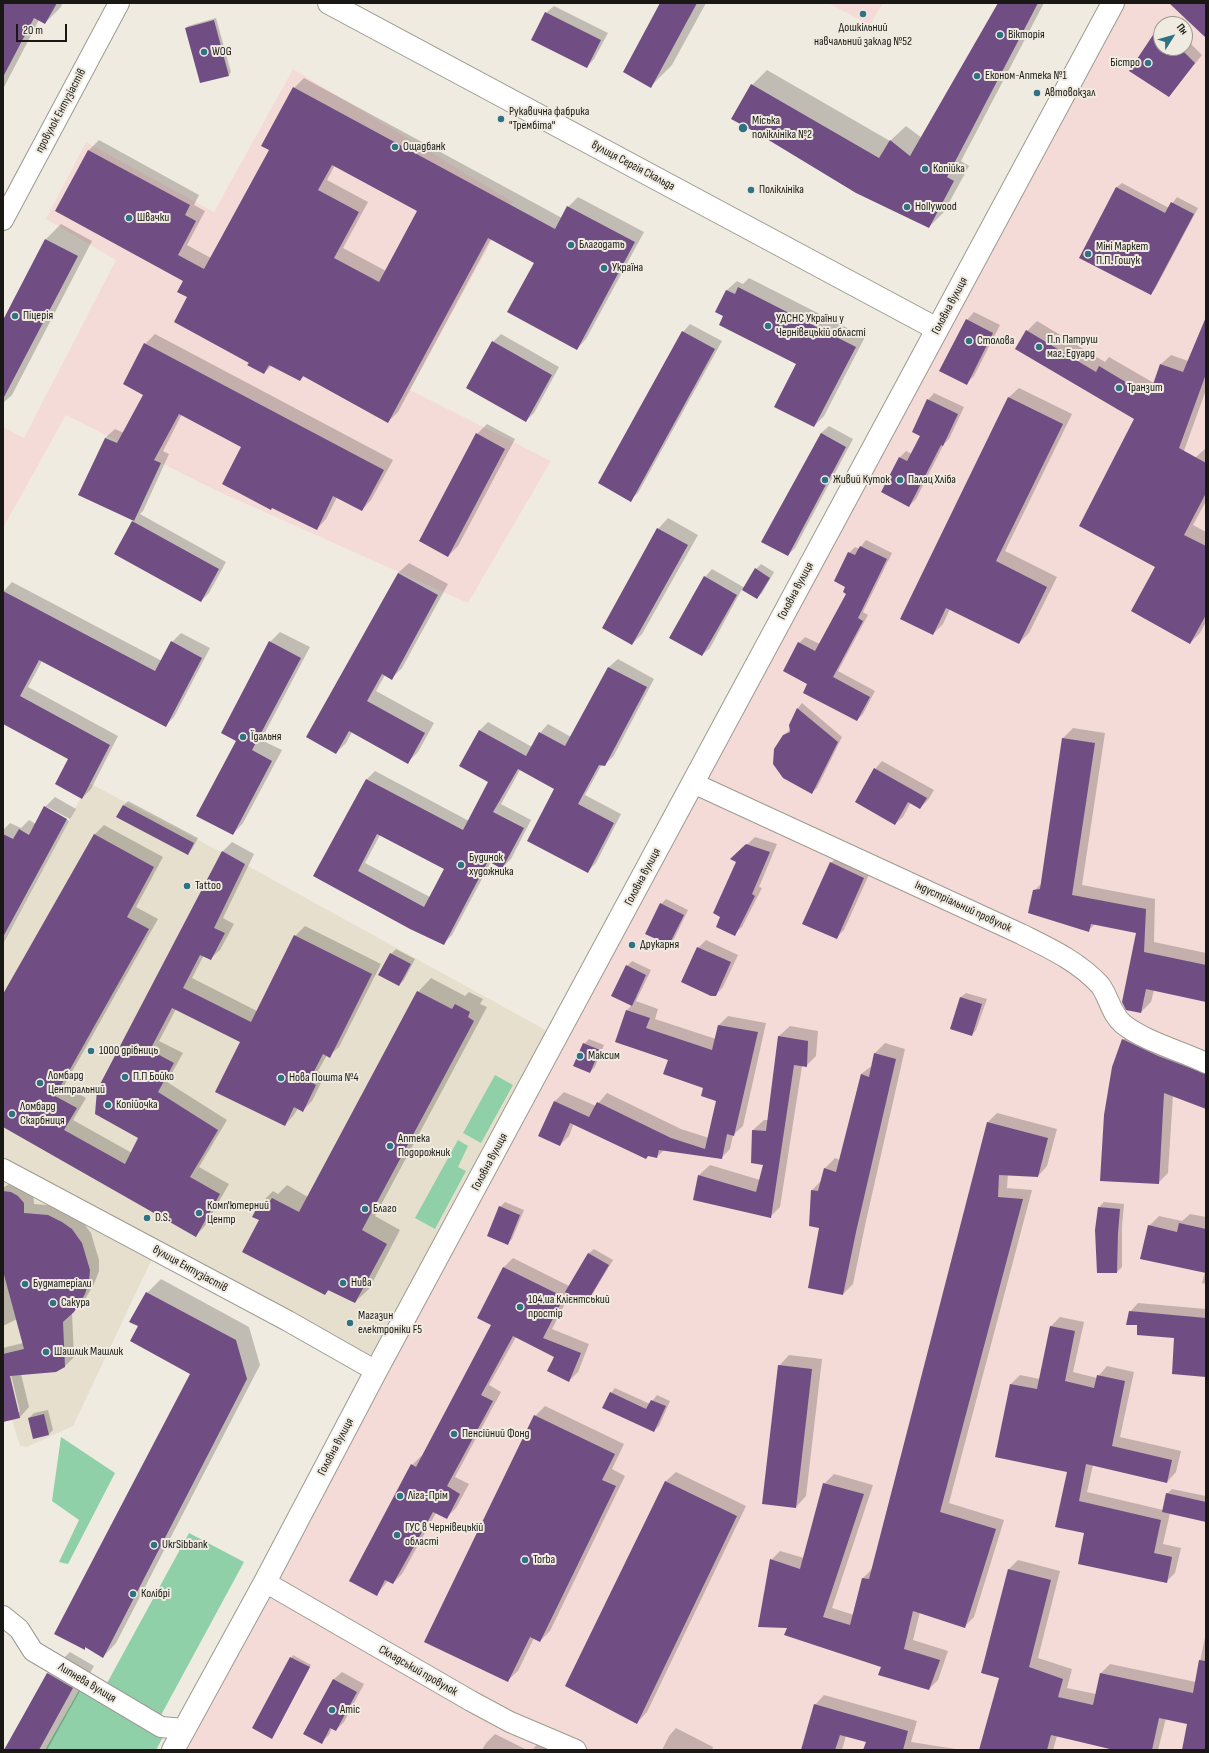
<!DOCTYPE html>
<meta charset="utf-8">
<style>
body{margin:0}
#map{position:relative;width:1209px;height:1753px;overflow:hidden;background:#f0ebe1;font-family:"Sofia Sans Condensed",sans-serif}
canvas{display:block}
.frame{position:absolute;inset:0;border:4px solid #191814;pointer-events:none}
.north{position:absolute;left:1153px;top:16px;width:40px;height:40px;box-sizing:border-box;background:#f0ebe1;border:1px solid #9a978f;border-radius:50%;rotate:53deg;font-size:11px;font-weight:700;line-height:16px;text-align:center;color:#191814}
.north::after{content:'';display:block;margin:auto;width:14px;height:18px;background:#2f7283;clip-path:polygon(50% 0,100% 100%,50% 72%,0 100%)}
.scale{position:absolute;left:16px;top:24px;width:51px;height:18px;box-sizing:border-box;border:2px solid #191814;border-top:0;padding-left:5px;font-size:12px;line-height:14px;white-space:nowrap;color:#191814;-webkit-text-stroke:3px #f0ebe1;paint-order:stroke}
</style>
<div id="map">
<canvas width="1209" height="1753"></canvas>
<div class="frame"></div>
<div class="north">Пн</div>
<div class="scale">20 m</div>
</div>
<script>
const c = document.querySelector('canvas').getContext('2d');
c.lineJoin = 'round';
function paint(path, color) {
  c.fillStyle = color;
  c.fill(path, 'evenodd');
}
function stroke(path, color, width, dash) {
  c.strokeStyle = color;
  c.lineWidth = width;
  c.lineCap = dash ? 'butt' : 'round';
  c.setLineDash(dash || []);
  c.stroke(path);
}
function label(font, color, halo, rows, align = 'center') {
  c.font = font + ' "Sofia Sans Condensed",sans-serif';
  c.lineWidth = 4;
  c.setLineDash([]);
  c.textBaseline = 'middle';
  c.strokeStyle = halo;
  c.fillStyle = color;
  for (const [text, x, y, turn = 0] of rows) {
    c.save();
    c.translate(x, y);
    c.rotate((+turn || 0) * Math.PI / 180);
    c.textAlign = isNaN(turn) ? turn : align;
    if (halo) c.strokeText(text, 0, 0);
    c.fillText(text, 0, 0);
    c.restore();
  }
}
const built = new Path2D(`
 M89,783L246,865L551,1033L373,1354L360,1356L159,1244L73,1426L27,1447L20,1446L12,1420L3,1422V942Z`);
const industrial = new Path2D(`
 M1117,3H1206V1750H179ZM1161,24H1185V48H1161Z
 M293,69L513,202L410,390L551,461L468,603L215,490L66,415L3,528V427L24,438L116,260L46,219L86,142L214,212Z`);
const education = new Path2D(`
 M828,3H883L870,25Z`);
const green = new Path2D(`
 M495,1075L513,1085L481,1143L463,1133Z
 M458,1140L468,1146L458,1167L466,1171L435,1229L415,1218Z
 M61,1437L115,1473L68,1564L59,1562L79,1520L52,1501Z
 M189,1533L244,1562L160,1717L106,1685Z
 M82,1685L163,1737L156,1750H45Z`);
const shadow = new Path2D(`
 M3,3H63L60,8L45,23L39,20L3,89Z
 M662,3H706L672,65L650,87Z
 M999,3H1044L961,161L969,166L944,212L929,227L752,85L767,70L890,141L906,126L922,138Z
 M554,6L608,33L594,59L587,67L546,13Z
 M216,18L231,72L229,75L186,28L188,26Z
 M1166,20L1170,24H1162Z
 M1161,25V48H1185V38L1202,55L1169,96L1130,70Z
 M304,78L562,218L568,207L578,197L644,232L586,339L577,349L535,263L491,239L398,412L388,422L304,376L300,380L272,365L264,373L250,362L188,297L184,281L56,210L89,150L99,140L199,195L194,205L205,211L187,245L211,258L270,149L294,88ZM335,165L419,211L386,271L343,248L368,202L327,180Z
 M1122,183L1169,208L1177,197L1198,208L1155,289L1150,294L1081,257L1117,187Z
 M61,224L92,241L12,395L3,403V322L46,239Z
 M749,278L865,337L824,416L814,426L797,364L725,316L727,290L737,281L743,284Z
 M974,312L1000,325L974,376L966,384L967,320Z
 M1206,319V390L1177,470L1196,457L1206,448V501L1193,525L1206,532V622L1200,633L1190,643L1156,567L1135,418L1027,331L1037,321L1105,362L1109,357L1154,383L1161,364L1171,355L1188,361Z
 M690,324L722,341L638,493L630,500L683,332Z
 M155,334L393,460L371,500L362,510L337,497L326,519L317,529L272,507L243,447L182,414L163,451L169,454L143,511L140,514L226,562L209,593L201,601L133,522L134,520L105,438L115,429L124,433L144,394L124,384L145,344Z
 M501,334L559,367L534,413L526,421L493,342Z
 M1019,388L1072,414L1005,551L1057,577L1029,633L1019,643L950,609L943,624L933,634L1008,398Z
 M934,393L964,407L949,439L944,444L916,499L909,506L899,458L906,451L912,454L922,435L928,400Z
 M487,424L515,439L458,546L448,556L477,434Z
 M829,426L853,439L795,548L788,555L763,542L821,433Z
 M668,518L698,535L642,634L632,644L603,628L658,529Z
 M866,540L892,553L863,612L868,615L838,671L875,691L863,714L857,720L809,683L785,671L799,643L805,637L820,644L848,593L849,553L855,547L859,549Z
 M409,563L448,584L402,668L391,679L385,675L376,691L434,723L418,752L407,763L352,732L346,743L336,753L398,573Z
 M761,564L774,572L762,593L757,598L742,589L710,648L702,655L705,577L712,569L745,588L756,569Z
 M12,582L162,661L172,642L181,633L210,648L174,717L165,726L42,661L28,687L118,736L91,789L82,798L69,759L3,723V592Z
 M280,632L310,647L261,740L282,750L243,823L233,834L237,741L270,642Z
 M618,659L654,679L613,757L604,765L602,764L585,795L621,814L596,863L587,872L556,789L520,770L501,804L531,820L511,859L502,868L491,862L452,935L443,944L315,875L367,779L375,771L469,821L490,782L460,765L480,730L488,722L532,747L540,733L548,724L571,737L609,667ZM380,835L446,868L430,897L365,863Z
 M802,703L842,737L817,788L812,792L784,735L790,730V726L798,708Z
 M1073,728L1105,733L1082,885L1155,899L1154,942L1206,953V1001L1154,990L1151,1002L1141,1012L1137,932L1095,924L1088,931L1034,891L1042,883L1063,738Z
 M882,761L934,790L928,800L920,808L911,802L903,817L895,824L875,769Z
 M55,797L76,809L70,819L47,807V809L69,821L3,944V830L10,823L21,828L29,820L36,824L45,807Z
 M128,801L198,838L192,849L187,854L123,806Z
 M104,825L163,857L136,907L158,919L64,1086L86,1098L73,1120L132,1153L140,1138L96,1114L222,852L232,842L254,854L223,918L234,924L220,950L210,959L204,955L192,978L257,1011L295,936L305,926L381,964L339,1047L329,1056L327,1055L318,1071L325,1075L312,1101L303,1110L298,1108L294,1115L285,1125L241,1042L176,1009L159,1041L183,1053L167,1082L227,1120L199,1167L229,1184L205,1226L196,1235L3,1125V996L95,834Z
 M755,837L777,844L759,887L762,888L742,927L734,934L737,861L732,859Z
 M839,855L871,870L844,930L836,938L831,863Z
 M666,899L688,910L674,939L669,944L661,904Z
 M706,940L738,955L723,987L716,995L698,948Z
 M396,949L415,959L404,980L399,985L391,954Z
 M632,961L651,970L636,1001L658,1009L655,1019L716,1039L719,1025L728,1016L766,1023L743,1126L733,1135L730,1149L721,1158L664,1150L657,1157L574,1123L569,1136L560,1145L539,1136L555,1101L564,1092L596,1106L607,1093L681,1129L709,1138L717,1100L704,1087L669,1060L627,1010L632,1005L627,966Z
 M431,978L465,996L469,992L483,999L480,1004L487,1007L375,1216L400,1230L369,1289L355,1302L329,1290L325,1294L260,1219L253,1216L260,1204L273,1191L278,1194L287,1185L308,1197L418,992Z
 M966,993L987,999L976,1030L972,1035L961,997Z
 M790,1026L818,1031L816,1056L806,1066H802L780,1207L770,1217L694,1199L699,1175L710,1165L760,1180L764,1164L753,1130L764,1120H769L779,1036Z
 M1133,1030L1206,1061V1108L1173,1095L1168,1173L1158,1183L1123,1040Z
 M589,1039L604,1045L595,1067L590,1072L584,1044Z
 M885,1043L905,1049L866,1221L853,1284L843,1294L820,1227L812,1190L822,1180L825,1168L835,1158L840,1160L861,1074L873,1065L875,1053Z
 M997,1113L1057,1129L1047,1166L1038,1176L1008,1174L1007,1188L1032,1190L949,1503L1004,1520L974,1617L965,1626L920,1612L913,1640L948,1651L938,1680L929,1689L883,1666L788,1628L771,1560L780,1551L804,1558L824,1484L834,1474L873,1485L832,1608L854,1615L863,1578L872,1569L988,1122Z
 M12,1182L33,1193L34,1204L58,1206L81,1220L91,1233L99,1260V1271L94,1284L84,1301L72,1313L74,1357L65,1366L21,1374L29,1407L20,1417L3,1421V1348L23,1343L17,1319L3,1326V1188ZM8,1371H10L20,1412H18Z
 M505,1202L524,1210L512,1239L507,1244L500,1207Z
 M1104,1202L1124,1204L1122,1227V1267L1117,1272L1099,1207Z
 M1190,1214L1206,1217V1284L1202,1283L1205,1272L1149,1226L1159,1216L1182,1221Z
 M594,1249L613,1260L590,1298L586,1303L570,1294L552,1329L589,1344L578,1372L569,1381L556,1357L516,1337L489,1385L501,1392L455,1477L469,1484L456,1508L447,1517L436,1513L402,1574L393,1583L388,1581L376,1595L412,1465L421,1456L422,1457L492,1325L479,1318L504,1267L513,1258L569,1286L589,1253Z
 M161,1279L249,1327L260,1365L116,1643L103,1657L86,1647L84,1649L191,1374L139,1326L147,1293Z
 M1138,1303L1206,1309V1376L1176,1337L1138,1324L1130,1312Z
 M1060,1317L1084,1322L1073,1372L1097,1378L1107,1366L1134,1372L1120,1437L1181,1451L1176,1472L1167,1482L1093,1465L1087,1492L1163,1510L1167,1494L1172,1489L1206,1496V1521L1170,1513L1163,1544L1181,1548L1175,1573L1166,1582L1085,1532L1068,1471L1011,1384L1020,1375L1040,1379L1051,1326Z
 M789,1355L822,1359L806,1496L796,1507L779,1366Z
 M615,1388L650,1404L657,1395L670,1401L659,1426L654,1431L611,1393Z
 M545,1406L624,1444L612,1469L625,1476L550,1631L540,1641L534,1638L518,1671L507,1681L535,1416Z
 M48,1410L53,1430L48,1435L29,1418L34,1413Z
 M676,1472L746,1506L647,1712L637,1723L665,1482Z
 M1018,1560L1060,1571L1038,1658L1072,1669L1067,1688L1096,1694L1101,1673L1110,1664L1196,1682L1206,1632V1750H1183L1188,1723L1166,1718L1158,1750H1118L1057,1736L1053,1750H980L1000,1678L982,1672L1009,1569Z
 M70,1652L94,1666L47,1750H4L48,1673Z
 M293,1655L311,1665L272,1738L253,1728Z
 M342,1672L364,1684L344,1722L336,1730L332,1728L329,1735L321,1742L304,1733L334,1679Z
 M824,1695L917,1721L911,1742L962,1750H865L867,1742L846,1736L842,1750H802L815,1705Z
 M676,1728L713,1747L712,1750H662L669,1736Z
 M495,1734L527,1750H482L486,1743Z
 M542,1739L562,1750H532Z`);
const building = new Path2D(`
 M3,3H57L45,24L34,18L3,77Z
 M660,3H697L651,88L623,72Z
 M998,3H1038L947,177L954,181L929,228L856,193L757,133L731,119L751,84L879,158L890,140L910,156Z
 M1169,3H1206V38Z
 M545,12L601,40L587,68L531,40Z
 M214,20L229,76L200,83L185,28Z
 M1161,23V48H1180L1195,63L1169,97L1129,71Z
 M293,87L555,229L567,206L635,242L577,350L507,312L534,263L488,238L388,423L303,376L300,381L269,365L264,374L247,365L249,363L174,322L187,297L177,292L183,281L55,211L88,150L190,205L185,215L196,221L178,255L204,269L269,150L261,146ZM332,165L417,211L379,282L334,258L359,212L318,190Z
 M1116,187L1165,213L1171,202L1194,214L1151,295L1079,258Z
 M45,239L78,256L3,399V320Z
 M738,287L856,347L814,427L774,407L796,364L719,325L723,316L715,312L726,290L735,294Z
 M1206,317V374L1179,448L1206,463V493L1184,535L1206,546V615L1190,644L1131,611L1155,567L1079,526L1134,419L1015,349L1026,330L1096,372L1099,366L1149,396L1160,364L1183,372Z
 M966,319L993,333L967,385L939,371Z
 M682,331L715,349L631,502L598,483Z
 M492,341L552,375L526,422L466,388Z
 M144,343L384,470L362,511L333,496L317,530L272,508L271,510L222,484L241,447L179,414L154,460L161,463L134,521L78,495L105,438L117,443L143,395L123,384Z
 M1008,397L1063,424L996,561L1047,587L1019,644L946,608L933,635L900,619Z
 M927,399L958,414L943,446L941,445L909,507L881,492L899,457L907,461L920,436L912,432Z
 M476,433L505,449L448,557L419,541Z
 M821,433L846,447L788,556L761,542Z
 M132,521L219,569L201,602L114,554Z
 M657,528L688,545L632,645L602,628Z
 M860,546L887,559L858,618L863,621L833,677L870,697L857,721L803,693L807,684L783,671L798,642L815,651L846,594L843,592L845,587L834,581L848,552L855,555Z
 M755,568L770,578L757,599L742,590Z
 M398,573L438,595L392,680L382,674L367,701L425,733L408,764L349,731L336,754L306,737Z
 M704,576L737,595L702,656L669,638Z
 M3,591L155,671L171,641L202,658L166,727L39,660L20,696L110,745L82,799L55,784L68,759L3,724Z
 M269,641L301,658L252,750L272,761L233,835L196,816L236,741L221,733Z
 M608,667L647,687L605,766L599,765L578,804L614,823L588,873L527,841L554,789L518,769L493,812L524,828L502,869L488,861L444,945L410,929L313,876L366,779L463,830L488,782L459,766L479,730L526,756L539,732L565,746ZM377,834L444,869L424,907L358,871Z
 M797,708L838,742L812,794L783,778L773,764L774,749L783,735L790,732L789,725Z
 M1062,738L1095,743L1072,895L1146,909L1144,952L1206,965V1002L1146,989L1141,1013L1126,1010L1122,1002L1136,933L1091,924L1089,932L1028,913L1033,890L1040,889Z
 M874,768L927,798L920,809L908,802L895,825L855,802Z
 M123,805L194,843L188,855L116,817Z
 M44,806L67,819L3,937V834L13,839L19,829L29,835Z
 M94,834L154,867L127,917L149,929L55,1096L77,1108L64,1130L125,1164L138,1138L95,1114L97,1090L222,851L245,864L214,928L225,933L211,960L200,955L183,988L251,1022L294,935L372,974L330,1058L323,1054L309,1081L316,1085L303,1112L294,1107L285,1126L215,1092L240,1042L172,1008L150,1050L174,1063L158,1092L218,1130L190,1177L220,1194L196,1237L3,1127V994Z
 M746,844L770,852L752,894L755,896L735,936L716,927L720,917L713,913L736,862L730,859Z
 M830,862L864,878L837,939L802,924Z
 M660,903L684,915L669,945L645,934Z
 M697,947L731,962L716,996H711L681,982Z
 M390,953L411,964L399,986L378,975Z
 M626,965L646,975L632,1006L611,996Z
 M417,991L452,1009L455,1004L470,1012L468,1017L474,1021L362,1230L387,1244L355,1303L328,1290L325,1295L242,1252L259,1220L252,1217L259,1204L266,1207L272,1198L299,1212Z
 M960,997L982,1004L972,1036L950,1029Z
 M626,1010L650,1018L646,1028L712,1050L718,1025L758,1032L734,1136L727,1134L722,1159L659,1150L657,1158L648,1156L646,1159L570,1123L560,1146L538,1136L554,1101L589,1117L597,1102L671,1138L705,1149L716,1101L701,1096L703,1088L663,1074L668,1060L615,1042Z
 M778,1036L808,1041L807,1067L794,1065L771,1218L693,1200L698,1175L756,1192L763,1165L751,1163L752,1130L766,1131Z
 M1122,1039L1158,1056L1206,1074V1109L1164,1093L1159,1184L1100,1181L1104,1115L1112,1067Z
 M583,1043L600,1050L590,1073L573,1066Z
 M874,1053L896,1059L856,1232L843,1295L808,1288L819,1228L809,1226L811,1190L818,1191L824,1168L836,1172L861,1074L869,1077Z
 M987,1122L1048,1138L1038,1177L999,1175L998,1197L1023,1199L940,1512L996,1529L965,1628L913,1611L904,1649L940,1660L929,1690L878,1675L881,1667L784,1635L787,1628L758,1627L770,1559L800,1569L823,1483L864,1494L823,1617L850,1625L862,1578L869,1579Z
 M3,1191L11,1192L18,1196L24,1203V1213L48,1215L62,1222L72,1229L82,1243L90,1270L89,1281L85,1294L74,1312L63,1322L65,1367L56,1372L10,1376L20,1418L3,1422V1354L24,1349L3,1271Z
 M499,1206L520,1215L508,1245L487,1236Z
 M1098,1207L1120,1209L1118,1233L1117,1273H1097L1095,1230Z
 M1179,1223L1206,1229V1273L1140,1259L1148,1225L1177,1232Z
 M588,1253L609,1265L586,1304L565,1292Z
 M503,1267L564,1297L543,1338L581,1353L569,1382L547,1371L554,1357L513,1336L481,1395L493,1401L447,1486L460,1494L447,1519L433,1512L393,1584L385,1580L377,1596L349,1581L411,1464L416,1467L491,1325L477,1318Z
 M146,1292L236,1340L247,1379L103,1658L85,1647V1650L54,1634L190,1374L130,1341L138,1326L129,1322Z
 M1129,1311L1206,1318V1377L1172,1374L1174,1338L1137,1335V1325H1126Z
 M1050,1326L1075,1331L1065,1381L1094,1388L1097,1375L1125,1381L1112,1446L1172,1460L1167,1483L1086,1464L1079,1501L1161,1520L1154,1553L1172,1557L1167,1583L1078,1564L1084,1533L1055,1527L1067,1472L995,1457L1010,1384L1037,1389Z
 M778,1365L812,1369L796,1508L762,1504Z
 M610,1392L646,1409L651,1400L666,1406L654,1432L602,1408Z
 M44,1414L49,1435L33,1439L28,1418Z
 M534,1415L615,1454L602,1480L616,1486L540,1642L530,1637L508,1682L424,1642Z
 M665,1481L737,1516L637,1724L565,1686Z
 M1166,1493L1206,1502V1522L1162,1512Z
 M1008,1569L1051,1580L1029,1667L1063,1679L1058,1697L1093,1705L1100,1673L1193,1693L1199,1660L1206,1661V1750H1182L1187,1724L1159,1718L1152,1750H1114L1051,1735L1047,1750H979L999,1678L981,1673Z
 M290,1657L310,1667L272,1739L252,1728Z
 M47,1673L73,1688L39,1750H4Z
 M333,1679L357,1692L336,1731L330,1728L322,1744L303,1734Z
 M814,1704L908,1731L903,1750H863L866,1742L840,1735L835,1750H801Z`);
const minor = new Path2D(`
 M3,220L119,3
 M693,783L1021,934C1049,948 1078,961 1100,985C1109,997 1111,1014 1123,1024C1144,1041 1181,1051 1206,1063
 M3,1169L288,1321L376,1371
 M265,1582L471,1701L510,1722L576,1750
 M3,1616L19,1629L33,1651L161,1727L184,1729`);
const secondary = new Path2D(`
 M329,3L937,329`);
const primary = new Path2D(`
 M173,1750L265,1582L376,1371L1113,3`);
const markers = [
 [863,14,4,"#2f7283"],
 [1000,35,4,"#2f7283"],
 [204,52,4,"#2f7283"],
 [1148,63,4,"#2f7283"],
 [977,76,4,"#2f7283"],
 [1037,93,4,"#2f7283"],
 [501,119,4,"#2f7283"],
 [743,128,5,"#2f7283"],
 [395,147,4,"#2f7283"],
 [925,169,4,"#2f7283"],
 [751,190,4,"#2f7283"],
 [907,207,4,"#2f7283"],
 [129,218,4,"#2f7283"],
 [571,245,4,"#2f7283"],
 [1088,254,4,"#2f7283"],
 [604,268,4,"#2f7283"],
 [15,316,4,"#2f7283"],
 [768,326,4,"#2f7283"],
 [969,341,4,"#2f7283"],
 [1039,347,4,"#2f7283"],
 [1119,388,4,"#2f7283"],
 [825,480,4,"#2f7283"],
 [900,480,4,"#2f7283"],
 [243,737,4,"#2f7283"],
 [461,865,4,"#2f7283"],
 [187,886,4,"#2f7283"],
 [632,945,4,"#2f7283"],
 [91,1051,4,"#2f7283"],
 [580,1056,4,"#2f7283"],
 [125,1077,4,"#2f7283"],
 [281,1078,4,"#2f7283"],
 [40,1083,4,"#2f7283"],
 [108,1105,4,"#2f7283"],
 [12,1114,4,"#2f7283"],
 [390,1146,4,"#2f7283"],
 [365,1209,4,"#2f7283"],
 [199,1213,4,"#2f7283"],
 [147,1218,4,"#2f7283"],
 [343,1283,4,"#2f7283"],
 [25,1284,4,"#2f7283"],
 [53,1303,4,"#2f7283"],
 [520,1307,4,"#2f7283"],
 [350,1323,4,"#2f7283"],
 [46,1352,4,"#2f7283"],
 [454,1434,4,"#2f7283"],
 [400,1496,4,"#2f7283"],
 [397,1535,4,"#2f7283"],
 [154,1545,4,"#2f7283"],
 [525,1560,4,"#2f7283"],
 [133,1594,4,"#2f7283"],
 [332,1710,4,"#2f7283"]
];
const poiNames = [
 ["Дошкільний",863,28,"center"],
 ["навчальний заклад №52",863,42,"center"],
 ["Вікторія",1008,35],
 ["WOG",212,52],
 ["Бістро",1140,63,"right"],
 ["Економ-Аптека №1",985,76],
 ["Автовокзал",1045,93],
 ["Рукавична фабрика",509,112],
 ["\"Трембіта\"",509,126],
 ["Міська",752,121],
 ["поліклініка №2",752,135],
 ["Ощадбанк",403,147],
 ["Копійка",933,169],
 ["Поліклініка",759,190],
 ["Hollywood",915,207],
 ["Швачки",137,218],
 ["Благодать",579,245],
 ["Міні Маркет",1096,247],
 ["П.П. Гошук",1096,261],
 ["Україна",612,268],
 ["Піцерія",23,316],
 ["УДСНС України у",776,319],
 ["Чернівецькій області",776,333],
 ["П.п Патруш",1047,340],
 ["маг. Едуард",1047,354],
 ["Столова",977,341],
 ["Транзит",1127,388],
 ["Живий Куток",833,480],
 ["Палац Хліба",908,480],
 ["Їдальня",251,737],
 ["Будинок",469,858],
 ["художника",469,872],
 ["Tattoo",195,886],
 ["Друкарня",640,945],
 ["1000 дрібниць",99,1051],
 ["Максим",588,1056],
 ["Ломбард",48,1076],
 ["Центральний",48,1090],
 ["П.П Бойко",133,1077],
 ["Нова Пошта №4",289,1078],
 ["Копійочка",116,1105],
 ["Ломбард",20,1107],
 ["Скарбниця",20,1121],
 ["Аптека",398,1139],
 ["Подорожник",398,1153],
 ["Комп'ютерний",207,1206],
 ["Центр",207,1220],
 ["Благо",373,1209],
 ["D.S.",155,1218],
 ["Нива",351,1283],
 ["Будматеріали",33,1284],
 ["104.ua Клієнтський",528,1300],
 ["простір",528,1314],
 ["Сакура",61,1303],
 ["Магазин",358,1316],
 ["електроніки F5",358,1330],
 ["Шашлик Машлик",54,1352],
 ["Пенсійний Фонд",462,1434],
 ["Ліга-Прім",408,1496],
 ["ГУС в Чернівецькій",405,1528],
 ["області",405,1542],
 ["UkrSibbank",162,1545],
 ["Torba",533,1560],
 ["Колібрі",141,1594],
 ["Amic",340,1710]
];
const streetNames = [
 ["провулок Ентузіастів",61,111,-62],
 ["вулиця Сергія Скальда",633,166,28],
 ["Головна вулиця",950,306,-62],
 ["Головна вулиця",796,591,-62],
 ["Головна вулиця",643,877,-62],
 ["Індустріальний провулок",963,907,25],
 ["Головна вулиця",490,1162,-62],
 ["вулиця Ентузіастів",190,1269,29],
 ["Головна вулиця",336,1447,-62],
 ["Складський провулок",418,1671,30],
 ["Липнева вулиця",87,1683,31]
];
paint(built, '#e6dfce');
paint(industrial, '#f5dbd8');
paint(education, '#f5dada');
paint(green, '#8fd0a8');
paint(shadow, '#0003');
paint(building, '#704e83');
stroke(minor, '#9d9a90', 22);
stroke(secondary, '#9d9a90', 24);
stroke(primary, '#9d9a90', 24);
stroke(minor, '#fff', 20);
stroke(secondary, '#fff', 22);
stroke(primary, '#fff', 22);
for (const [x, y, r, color] of markers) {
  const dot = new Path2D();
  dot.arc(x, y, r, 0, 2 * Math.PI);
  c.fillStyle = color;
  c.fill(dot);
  stroke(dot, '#f0ebe1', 1.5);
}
label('12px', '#191814', '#f0ebe1', poiNames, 'left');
label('12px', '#191814', '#f0ebe1', streetNames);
</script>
